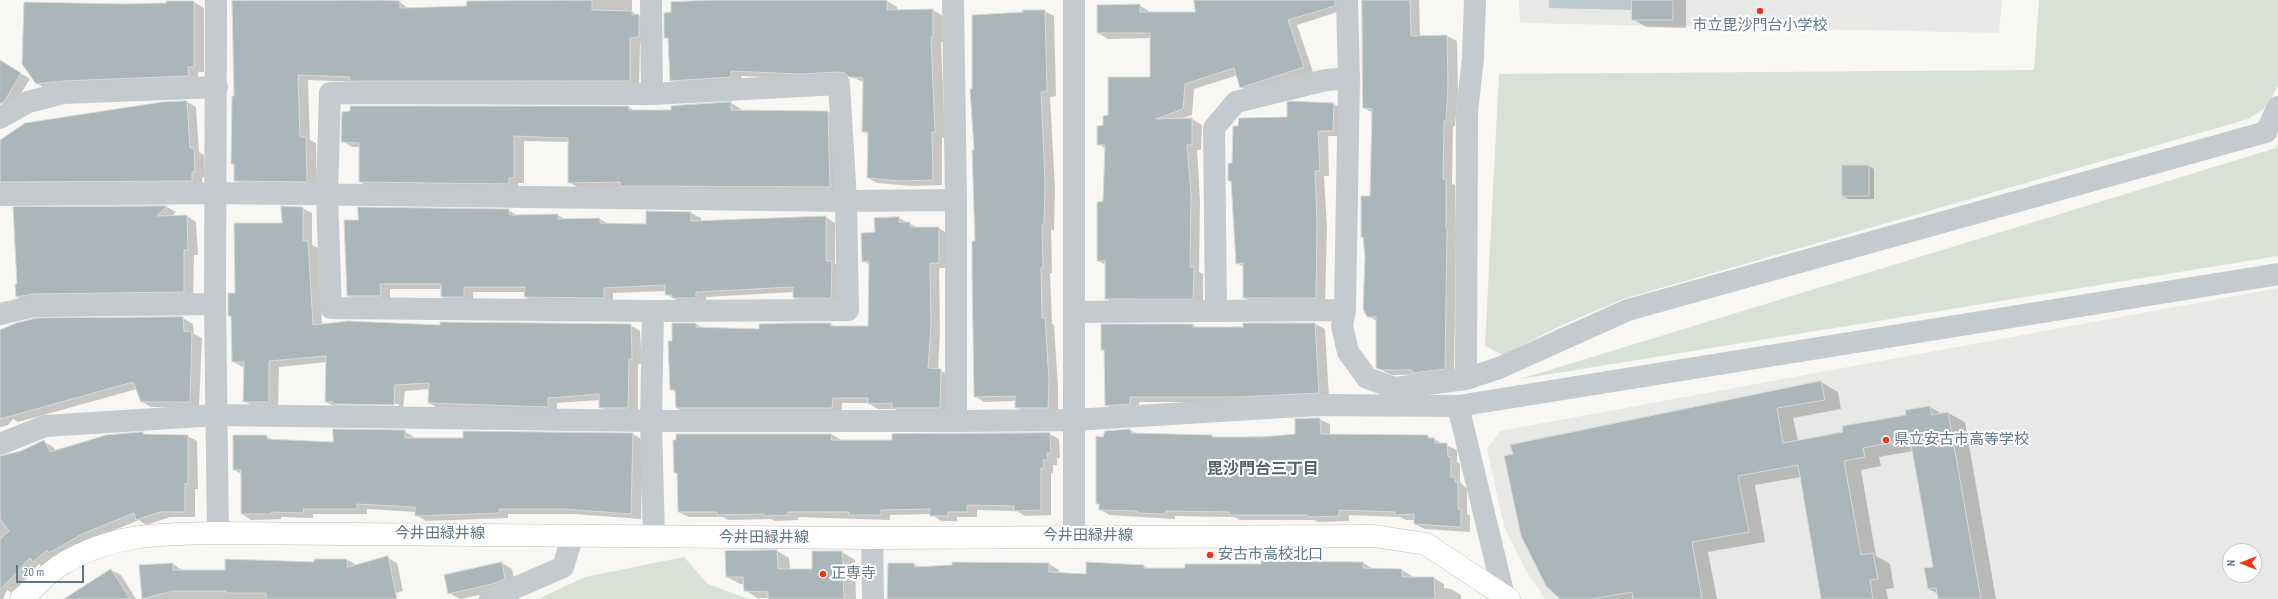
<!DOCTYPE html>
<meta charset="utf-8">
<style>
body{margin:0}
#map{position:relative;width:2278px;height:599px;overflow:hidden;background:#f8f7f4;font-family:"PT Sans Narrow",sans-serif}
canvas{display:block}
.north{position:absolute;left:2222px;top:543px;width:40px;height:40px;box-sizing:border-box;background:#fff;border:1px solid #bfc9cd;border-radius:50%;rotate:270deg;font-size:11px;font-weight:700;line-height:16px;text-align:center;color:#5f7782}
.north::after{content:'';display:block;margin:auto;width:14px;height:18px;background:#f53416;clip-path:polygon(50% 0,100% 100%,50% 72%,0 100%)}
.scale{position:absolute;left:16px;top:565px;width:68px;height:18px;box-sizing:border-box;border:2px solid #5f7782;border-top:0;padding-left:5px;font-size:12px;line-height:14px;white-space:nowrap;color:#5f7782;-webkit-text-stroke:3px #fff;paint-order:stroke}
</style>
<div id="map">
<canvas width="2278" height="599"></canvas>
<div class="north">N</div>
<div class="scale">20 m</div>
</div>
<script>
const c = document.querySelector('canvas').getContext('2d');
c.lineJoin = 'round';
function paint(path, color) {
  c.fillStyle = color;
  c.fill(path, 'evenodd');
}
function stroke(path, color, width, dash) {
  c.strokeStyle = color;
  c.lineWidth = width;
  c.lineCap = dash ? 'butt' : 'round';
  c.setLineDash(dash || []);
  c.stroke(path);
}
function label(font, color, halo, rows, align = 'center') {
  c.font = font + ' "PT Sans Narrow","Noto Sans JP",sans-serif';
  c.lineWidth = 4;
  c.setLineDash([]);
  c.textBaseline = 'middle';
  c.strokeStyle = halo;
  c.fillStyle = color;
  for (const [text, x, y, turn = 0] of rows) {
    c.save();
    c.translate(x, y);
    c.rotate((+turn || 0) * Math.PI / 180);
    c.textAlign = isNaN(turn) ? turn : align;
    if (halo) c.strokeText(text, 0, 0);
    c.fillText(text, 0, 0);
    c.restore();
  }
}
const built = new Path2D(`
 M1519,0H2002L1999,33L1520,23Z
 M2278,288V599H1545L1525,569L1504,527L1487,449L1500,431ZM2230,551H2254V575H2230Z`);
const green = new Path2D(`
 M2039,0H2278V85L2268,106L2248,119L1623,299L1560,326L1503,355L1485,346L1499,74L2034,70Z
 M2278,144V256L1520,379L2276,148Z
 M684,557L708,584L749,599H538L585,577Z`);
const water = new Path2D(`
 M1549,0H1632V10L1549,8Z`);
const shadow = new Path2D(`
 M280,0L400,2L409,9L467,7L515,0H632V12L648,21V42L640,43L639,87L361,86L354,82L308,80L310,140L316,143L317,187L244,186L235,180V166L232,164L235,98Z
 M715,0L887,1L897,7V11L933,10L943,16V42H941L945,137L942,138V185L912,186L877,183L868,178L869,135L863,131L864,82L851,77L810,79L741,76V82L681,86L671,80L669,40L665,37L672,13Z
 M1198,0H1345L1344,10L1297,25L1313,72L1251,93L1241,87L1238,75L1194,89L1192,115L1179,119H1192L1202,125L1201,150H1197L1200,200L1199,272L1203,274V304H1115L1106,299V265L1098,261L1104,202L1106,149L1098,144L1109,116L1151,78V38L1108,39L1098,33L1139,5L1149,11V13H1196Z
 M1364,0H1419L1420,37L1447,36L1457,41L1458,92L1455,126H1453L1452,184L1455,185L1456,235L1454,374L1392,375L1377,368V321L1368,316L1373,113L1364,108Z
 M1633,0H1686V28L1646,27L1633,19Z
 M194,2L204,8V72H198V81L47,89L37,84L123,5Z
 M1044,11L1054,16L1056,96L1050,97L1055,188L1054,230H1051L1052,273H1050L1052,324L1054,325L1058,387V413H1026L1016,407V401L984,402L975,396V151Z
 M0,61L30,79L11,109L0,102Z
 M187,102L196,107L199,152L204,155L205,177L202,178V186L0,193V141Z
 M731,103L741,109V111L828,112L838,118L839,192L631,191L624,187L579,188L569,182V142L524,141V183H518V189L369,187L360,182V147H352L342,141L629,107L635,111H672Z
 M1334,104L1343,110L1342,136H1328L1329,176H1324L1327,227L1325,303H1254L1244,298V267L1237,263L1232,182L1229,181L1233,164L1288,118Z
 M1869,166L1874,169V199H1848L1843,196Z
 M167,207L176,212L172,216H187L196,222L198,255H194L193,297L26,302L17,297L18,285L14,208Z
 M302,208L312,213V245L318,248L322,325H630L640,331L642,364H638V413H610L600,407V400L557,403V412L439,409L429,403L430,389L405,391L403,410L336,407L326,402L327,362L279,367L278,407H254L244,401L245,368L233,362L232,317L229,315L236,294L283,224ZM334,403L399,404V406L336,405Z
 M508,210L518,216L558,215L566,220L600,219L610,225L647,226L691,213L701,218V221L826,217L835,223V264L841,267V303H803L794,297V292L706,297V303H682L666,294V291L613,293V303L535,302L525,297V292H473V302H451L442,296V289H390V301H358L348,295L359,221Z
 M899,218L918,228H939L948,234V268H939L940,331L938,370L951,375L949,414H903L895,409H878L868,403H842V414H687L677,408L676,392L671,389L673,324H696L703,328L760,330L831,324L836,327H869L870,265L863,261L876,233Z
 M183,318L193,324L194,334L202,338L199,407H151L141,401L137,389L18,422L13,419L8,425L0,427V338Z
 M1315,324L1325,329L1329,398L1249,402H1139V409L1115,411L1106,405L1105,351L1102,349L1193,325L1198,328Z
 M1821,382L1838,392L1841,409L1793,418L1798,441L1844,433L1930,407L1942,414L1948,413L1965,422L1996,599H1939L1938,594L1929,589L1934,568L1913,451L1879,457L1881,466L1861,470L1876,556L1890,564L1894,588L1886,589L1888,599H1822L1801,477L1755,485L1765,542L1708,552L1717,599H1562L1512,446Z
 M1316,418L1330,424V435L1427,436L1457,450V462L1460,464V482L1467,489V514L1470,516V532L1425,529L1415,524V520H1406L1400,517L1349,515V521L1318,522L1314,520H1240L1234,517L1175,516V519L1109,515L1100,509V505L1097,504L1104,438L1130,430L1138,434L1212,436L1216,438L1296,435Z
 M404,431L414,437V439H464V432L633,434L643,440L641,519L574,514H508V518L426,521L416,515V512L367,509V514H313V518L281,517V519L251,520L242,514V474L234,470L266,436L274,441L334,443Z
 M143,433L147,435L187,436L197,441L198,489H195V517H170L146,525L139,520L92,539L43,567L39,564L12,593L7,590L3,599H0V473L43,441L53,447L56,451L106,436Z
 M831,434L841,440L893,441L1049,434L1059,439L1060,458H1057V465H1053V473H1051V515L1025,516L1017,511L977,510V517H957V521H941L931,514L890,515V520L798,517V520L775,521L771,519L728,520L723,517H689L679,512L678,474L675,472Z
 M777,551L789,558L790,570H813L842,552L855,560L856,599L757,598L745,590L744,584H740L727,577Z
 M388,558L397,563L403,591L386,596L387,599H143L140,565L173,564L183,571H226L347,560L357,565Z
 M502,563L512,569L515,584L503,590L460,599L449,593Z
 M1363,563L1373,569L1402,570L1412,576L1411,578H1434L1444,584V588L1451,589L1461,595V599H889L914,564L920,568L1049,564L1059,570V574L1087,575L1144,566L1150,569Z
 M111,570L121,575L136,599H66Z`);
const building = new Path2D(`
 M381,0L400,1V8L466,6L467,1L592,0V10L632,11V15L639,14V37L630,38V81H350V77L298,75L300,137H306L307,182L234,181V164H231L232,96H234L232,1Z
 M714,0H887V10L933,9V37H931L935,132H932L933,180L901,181L867,178L868,132H862L863,78L849,77L845,73L838,72L799,74L731,71V77L670,81L668,38H664V13L671,12V2Z
 M1194,0H1335V6L1288,20L1304,67L1240,88L1234,68L1185,84L1183,109L1156,119L1192,118V145H1187L1191,194L1190,267H1194L1193,299H1105V261H1097V202L1103,201L1105,145H1097V126L1103,125V116L1108,115V77H1150V33H1097V5L1140,4V12H1195Z
 M1362,0H1410L1411,36L1447,35L1448,86L1446,121H1444L1443,179H1446V229H1447L1445,369L1412,373V370H1382L1376,368V317H1367L1363,309L1365,257L1363,237H1361V196H1370L1372,109L1363,108Z
 M1632,0H1673V20H1632Z
 M166,1H194V67H188L189,76L63,81L36,84L22,64L24,2L123,4L166,3Z
 M1023,10H1045L1047,91L1041,92L1045,182L1044,225H1042L1043,268H1041L1042,318H1045L1049,380L1048,408H1015V396L974,397L972,272V241H975L972,150H974L970,89H972V15L1023,12Z
 M0,60L21,73L4,102L0,104Z
 M187,101L190,148H194L195,172H192V181L0,182V140L25,123L162,102Z
 M1291,101L1334,103L1333,131H1318L1320,171H1315L1317,221L1316,298H1243V263L1236,264L1231,181H1228V163H1232L1233,126H1238L1239,118L1287,117V102Z
 M731,102V110L828,111L830,187L620,186V182L568,183V138L514,136V178H509V184L359,182V143L341,142L342,112L350,111V106H629V110H671V106Z
 M1842,165H1869V196H1842Z
 M167,206L157,216L187,215L188,250H184V292L34,294L16,297L15,284H17L13,207Z
 M281,206L303,207V241H308L313,325L348,321L440,325V322L631,324L632,359H629L628,408H599V394L548,398V407L428,403L429,383L395,385L394,405L333,404V402H325L326,356L269,361V402H243L244,362H232L231,316H228V293H235L234,223H282Z
 M358,207L509,209V214L512,215L558,214V219L600,218V223L646,224V211L691,212V221L826,216V261H832L831,298H793V287L696,292V298H672V295H665V285L604,288V298L524,297L525,287H464V297H441V284H380L381,296H347L344,220H358Z
 M899,217V222H910V227H939V263H930L931,325L928,368L941,369L940,408H892V403L868,404V398H833L832,408H676L675,390H670L668,341H672V323H696V327L759,329V324L792,323H831V326H868L869,261L862,262L861,233L875,232L874,218Z
 M183,317L184,331L192,332L190,402H141L133,382L0,419V330L16,323L36,318Z
 M1243,323H1315L1319,393L1239,397H1130V404L1105,406L1104,350H1101V324H1193V327H1243Z
 M1821,381L1825,400L1777,408L1783,443L1843,432L1842,426L1906,415L1905,410L1930,406L1932,415L1948,412L1981,599H1938L1936,588L1928,589L1924,568L1933,567L1910,439L1863,448L1865,457L1844,461L1861,555L1873,553L1878,579L1870,580L1873,599H1821L1798,465L1738,476L1749,532L1692,542L1702,599H1633L1632,592L1591,599H1560L1546,586L1521,536L1504,456L1513,454L1510,445Z
 M1316,418H1320L1321,434L1428,435V438H1435V443H1447L1448,457H1451V477H1455V482H1458V509H1461V527L1414,524V514L1395,515V512L1339,510V516L1307,517V515H1229V512L1166,511V514L1137,513V511L1099,510V504H1096V436L1103,437L1105,431L1130,429L1131,433L1212,435V437H1263L1295,434V419Z
 M333,429L405,430V438H463V431L633,433L631,514L563,509H499V513L415,516V507L357,504V509H303L304,513L271,512V514H241V470H233V435H267V439L333,442Z
 M143,432V434L188,435V484L185,483V512H160L136,520L134,513L82,534L49,553L47,550L33,562L30,558L0,590V539L9,531L0,519V456L21,451L44,440L50,452L106,435Z
 M1050,433L1051,453H1047L1048,460H1043L1044,468H1041V510L1014,511V506L967,505V512H948V516H930V509L881,510V515H849V512H788V515L764,516V514L717,515V512H678L677,473H674L673,440H676V434H832L831,440H892V434Z
 M777,550L778,569H812V551H842L844,599H768V592L744,591L743,577H726L725,551Z
 M388,556L397,599H266V593H226V591H173L142,599L139,565L173,563V570H225V559L314,562V559H347V567Z
 M1261,561L1364,562L1363,568L1402,569V577H1434L1435,599H887L888,563H914V567L952,565V562L1049,563V572L1086,574V562L1144,565V568H1185V564H1261Z
 M502,562L505,579L492,584L448,594L444,575Z
 M111,569L130,599H64Z`);
const minor = new Path2D(`
 M216,0L215,304L218,533
 M651,0L652,94
 M953,0L956,200V421
 M1074,0V536
 M1347,0L1349,78L1345,310L1342,326L1348,352L1367,378L1395,388L1466,379L1499,368L1628,310L2266,132L2278,107
 M839,84L846,201L848,310L653,311L331,308L327,195L330,93L652,94Z
 M0,118L28,102L63,93L217,87
 M0,195L215,193L846,201L956,200
 M1216,310L1214,128L1236,102L1326,80L1349,78
 M653,311L651,421L654,537
 M1075,312L1345,310
 M0,314L34,306L215,304
 M1466,379L1467,112L1473,58L1475,0
 M1458,406L1504,596
 M0,444L45,426L217,415L651,421H956L1074,420L1316,405L1458,406L2278,274
 M872,538L873,599
 M490,599L563,567L573,535`);
const major = new Path2D(`
 M21,599C35,588 48,572 64,563C114,533 161,534 218,533L872,538L1374,536L1426,544L1509,599`);
const markers = [
 [1760,11,4,"#f53416"],
 [1886,440,4,"#f53416"],
 [1210,555,4,"#f53416"],
 [823,574,4,"#f53416"]
];
const poiNames = [
 ["市立毘沙門台小学校",1760,26,"center"],
 ["県立安古市高等学校",1894,440],
 ["安古市高校北口",1218,555],
 ["正専寺",831,574]
];
const streetNames = [
 ["今井田緑井線",440,534],
 ["今井田緑井線",1088,536],
 ["今井田緑井線",764,538]
];
const neighbourhoodNames = [
 ["毘沙門台三丁目",1263,469]
];
paint(built, '#e8e9e7');
paint(green, '#d9e0d5');
paint(water, '#bacacd');
paint(shadow, '#0003');
paint(building, '#aab6ba');
stroke(building, '#d9d9d7', 1);
stroke(major, '#b7bdc0', 23);
stroke(minor, '#c4cacd', 22);
stroke(major, '#fff', 22);
for (const [x, y, r, color] of markers) {
  const dot = new Path2D();
  dot.arc(x, y, r, 0, 2 * Math.PI);
  c.fillStyle = color;
  c.fill(dot);
  stroke(dot, '#fff', 1.5);
}
label('15px', '#5f7782', '#fff', poiNames, 'left');
label('15px', '#5f7782', '#fff', streetNames);
label('bold 16px', '#52636d', '#fff', neighbourhoodNames);
</script>
